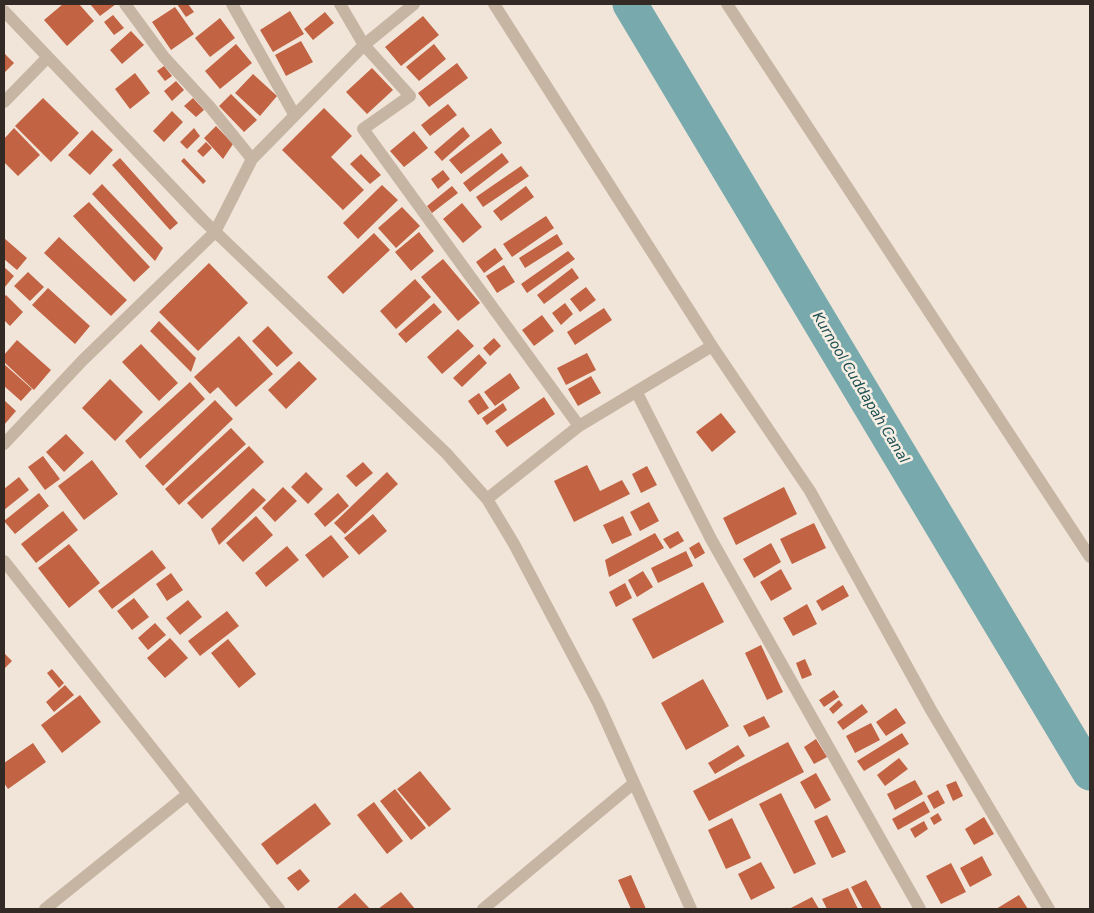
<!DOCTYPE html>
<style>
body{margin:0}
#map{position:relative;width:1094px;height:913px;overflow:hidden;background:#f0e5d8;font-family:"DejaVu Sans",sans-serif}
canvas{display:block}
.frame{position:absolute;inset:0;border:5px solid #332a26;pointer-events:none}
</style>
<div id="map">
<canvas width="1094" height="913"></canvas>
<div class="frame"></div>
</div>
<script>
const c = document.querySelector('canvas').getContext('2d');
c.lineJoin = 'round';
function stroke(path, color, width, dash) {
  c.strokeStyle = color;
  c.lineWidth = width;
  c.lineCap = dash ? 'butt' : 'round';
  c.setLineDash(dash || []);
  c.stroke(path);
}
function paint(path, color) {
  c.fillStyle = color;
  c.fill(path, 'evenodd');
}
function label(font, color, halo, rows, align = 'center') {
  c.font = font + ' "DejaVu Sans",sans-serif';
  c.lineWidth = 5;
  c.setLineDash([]);
  c.textBaseline = 'middle';
  c.strokeStyle = halo;
  c.fillStyle = color;
  for (const [text, x, y, turn = 0] of rows) {
    c.save();
    c.translate(x, y);
    c.rotate((+turn || 0) * Math.PI / 180);
    c.textAlign = isNaN(turn) ? turn : align;
    if (halo) c.strokeText(text, 0, 0);
    c.fillText(text, 0, 0);
    c.restore();
  }
}
const canal = new Path2D(`
 M630,4L1090,773`);
const building = new Path2D(`
 M63,4H79L94,21L67,46L44,20Z
 M90,4H116L100,16Z
 M177,4H188L194,12L186,17Z
 M175,7L194,34L171,50L152,22Z
 M290,11L304,34L273,52L260,30Z
 M325,12L334,23L313,40L304,29Z
 M113,15L124,28L114,35L104,22Z
 M423,16L439,35L401,66L385,47Z
 M220,18L235,38L210,57L195,38Z
 M131,31L144,45L122,64L110,50Z
 M301,41L313,62L286,76L275,55Z
 M236,44L252,63L220,89L205,71Z
 M434,44L446,59L419,81L406,67Z
 M4,53L14,63L4,73Z
 M457,63L468,78L429,107L418,93Z
 M164,66L172,76L165,81L157,71Z
 M372,68L393,90L367,114L346,92Z
 M135,73L150,93L130,109L115,89Z
 M253,74L277,96L260,116L235,93Z
 M176,81L184,90L172,101L164,91Z
 M231,94L257,120L244,132L219,106Z
 M43,98L79,133L51,162L15,126Z
 M193,98L204,110L196,117L184,106Z
 M448,104L457,115L430,136L421,125Z
 M324,108L352,136L331,157L364,190L343,210L282,150Z
 M172,111L183,122L164,142L153,131Z
 M216,126L233,144L223,159L204,138Z
 M463,127L470,136L442,161L434,152Z
 M14,128L40,155L18,176L4,162V139Z
 M194,128L200,136L187,149L180,142Z
 M491,128L502,143L461,174L449,160Z
 M92,130L113,150L90,175L68,155Z
 M414,131L428,148L404,167L390,151Z
 M206,142L212,148L203,157L197,151Z
 M502,153L509,162L470,192L463,183Z
 M361,154L381,175L370,184L350,164Z
 M120,158L178,223L170,230L112,165Z
 M184,158L206,181L203,184L181,161Z
 M521,166L529,176L483,207L476,197Z
 M443,170L450,179L438,189L431,179Z
 M102,184L163,248L155,261L92,194Z
 M382,185L398,200L358,239L343,223Z
 M452,186L458,193L432,213L427,206Z
 M526,186L534,197L501,221L493,211Z
 M89,202L150,267L134,282L73,216Z
 M462,203L482,227L463,243L443,219Z
 M402,207L420,226L396,248L378,228Z
 M546,216L554,228L512,257L503,244Z
 M419,232L434,251L411,271L395,252Z
 M374,233L390,250L343,294L327,277Z
 M557,234L563,244L525,268L519,258Z
 M59,237L127,300L111,316L44,253Z
 M4,238L27,258L17,270L4,259Z
 M495,248L503,259L484,273L476,262Z
 M568,251L575,259L527,293L521,284Z
 M443,259L480,303L458,321L421,277Z
 M209,263L248,303L198,351L159,312Z
 M504,265L515,282L497,293L486,276Z
 M4,267L14,276L4,288Z
 M572,268L579,278L544,304L537,295Z
 M28,272L44,287L30,301L14,286Z
 M415,279L431,297L396,329L380,311Z
 M586,287L596,300L580,312L570,299Z
 M48,288L90,326L75,344L32,305Z
 M6,295L23,312L10,326L4,320V297Z
 M434,303L442,312L406,343L398,334Z
 M565,303L573,314L561,325L552,313Z
 M604,308L612,320L575,345L567,332Z
 M542,315L554,331L534,346L522,330Z
 M159,321L196,358L191,372L150,331Z
 M268,326L293,353L277,367L252,341Z
 M458,329L474,346L442,374L427,357Z
 M239,336L273,374L236,407L218,387L210,394L194,377Z
 M494,338L501,346L490,356L483,348Z
 M17,340L51,370L34,390L4,362V355Z
 M141,344L178,383L159,401L122,362Z
 M587,353L596,370L566,385L557,368Z
 M479,354L487,363L462,387L453,378Z
 M299,361L317,379L286,409L268,390Z
 M4,364L32,389L21,401L4,386Z
 M510,373L520,388L495,406L484,392Z
 M591,376L601,393L578,406L568,389Z
 M110,379L143,412L115,441L82,408Z
 M190,382L205,399L140,459L125,441Z
 M479,393L489,408L478,415L468,401Z
 M544,397L555,414L507,447L495,431Z
 M4,400L16,411L4,425Z
 M215,400L233,419L163,486L145,466Z
 M503,403L507,410L487,425L482,418Z
 M721,413L736,432L712,452L696,432Z
 M231,428L246,444L179,505L165,489Z
 M66,434L84,453L64,472L46,452Z
 M249,446L264,462L202,519L187,503Z
 M43,456L60,479L45,490L28,467Z
 M92,460L118,494L84,520L58,486Z
 M363,462L373,473L356,487L346,476Z
 M587,465L600,491L622,480L630,494L574,522L554,481Z
 M647,466L657,485L641,493L632,474Z
 M306,472L323,489L308,504L291,487Z
 M387,472L398,484L345,534L334,523Z
 M19,477L29,490L4,510V489Z
 M283,487L297,501L275,522L262,508Z
 M784,487L797,514L736,545L723,518Z
 M253,488L266,500L219,545L211,529Z
 M39,493L49,506L15,534L4,521Z
 M338,493L349,506L325,527L314,514Z
 M649,502L659,521L640,531L630,512Z
 M63,511L78,530L36,563L21,544Z
 M373,514L387,531L359,555L344,538Z
 M256,516L273,535L243,562L226,543Z
 M623,516L632,535L612,544L603,525Z
 M814,523L826,548L792,564L780,539Z
 M678,531L684,541L670,549L663,539Z
 M655,533L664,548L609,577L605,560Z
 M331,535L349,557L323,578L305,555Z
 M699,542L705,553L695,559L689,548Z
 M771,543L781,562L754,578L743,559Z
 M69,544L100,583L69,608L38,568Z
 M287,546L299,560L266,587L255,573Z
 M152,550L166,568L112,609L98,591Z
 M686,551L693,566L658,583L651,568Z
 M781,569L792,589L771,601L760,582Z
 M643,571L653,587L637,597L628,580Z
 M171,573L183,590L167,601L156,584Z
 M703,582L724,622L653,659L632,619Z
 M625,583L632,598L616,607L609,592Z
 M843,585L849,596L822,611L816,601Z
 M134,598L149,617L132,630L117,611Z
 M188,600L202,617L180,635L166,618Z
 M807,604L817,624L793,636L783,618Z
 M227,611L239,626L200,656L188,641Z
 M155,623L166,635L148,650L138,638Z
 M170,638L188,658L165,678L147,658Z
 M228,639L256,674L239,688L211,653Z
 M761,645L783,692L767,700L745,653Z
 M4,653L12,661L4,669Z
 M805,659L812,675L802,679L796,663Z
 M52,669L64,683L59,688L47,673Z
 M703,679L729,726L686,750L661,703Z
 M65,685L74,695L54,712L46,702Z
 M834,690L839,697L824,707L819,700Z
 M80,695L101,722L62,753L41,725Z
 M839,700L843,705L833,714L829,709Z
 M862,704L868,712L843,730L837,722Z
 M896,708L906,723L886,736L876,722Z
 M764,716L770,727L749,737L743,726Z
 M871,723L880,740L855,753L846,736Z
 M902,733L909,744L864,771L857,761Z
 M816,739L827,757L814,764L804,747Z
 M788,742L804,772L709,821L693,791Z
 M33,743L46,762L8,789L4,783V763Z
 M738,745L745,756L715,774L708,763Z
 M899,758L908,769L885,786L877,775Z
 M420,771L451,809L429,827L397,789Z
 M816,773L831,800L815,809L800,782Z
 M915,780L923,794L895,810L887,794Z
 M956,781L963,796L953,801L946,785Z
 M395,789L426,828L411,840L380,801Z
 M938,790L945,803L934,809L927,796Z
 M781,793L816,864L794,874L759,804Z
 M924,801L930,812L898,830L892,819Z
 M374,802L403,841L387,854L357,815Z
 M315,803L331,824L277,865L261,844Z
 M938,813L942,820L934,825L930,818Z
 M827,815L846,852L832,858L814,821Z
 M984,817L994,834L974,845L965,829Z
 M732,818L751,858L726,869L708,830Z
 M924,821L928,829L915,838L910,829Z
 M982,856L992,875L970,887L960,868Z
 M761,862L775,888L751,900L738,874Z
 M951,863L966,892L941,904L926,876Z
 M300,869L310,881L298,891L287,878Z
 M631,875L646,909H631L618,880Z
 M866,880L882,909H863L851,887Z
 M848,888L858,909H827L822,899Z
 M401,892L415,909H378Z
 M355,893L370,909H338L337,908Z
 M1019,895L1028,909H996Z
 M812,897L819,909H789Z`);
const service = new Path2D(`
 M727,4L1090,557`);
const minor = new Path2D(`
 M125,4L164,57L210,107L252,159
 M232,4L294,114
 M340,4L364,45L410,96L363,129L579,426
 M494,4L712,346L810,491L931,710L1049,909
 M4,11L203,220L446,453L487,499L514,544L598,703L691,909
 M4,102L48,57
 M637,393L711,539L920,909
 M4,444L83,360L215,232L252,159L364,45L414,4
 M487,499L579,426L712,346
 M4,561L279,909
 M45,909L188,794
 M483,909L634,783`);
const waterNames = [
 ["Kurnool Cuddapah Canal",860,388,59]
];
stroke(canal, '#78a9ac', 35);
paint(building, '#c26343');
stroke(service, '#c7b5a4', 12);
stroke(minor, '#c7b5a4', 12);
label('italic 14px', '#1d4f53', '#f8efe4', waterNames);
</script>
